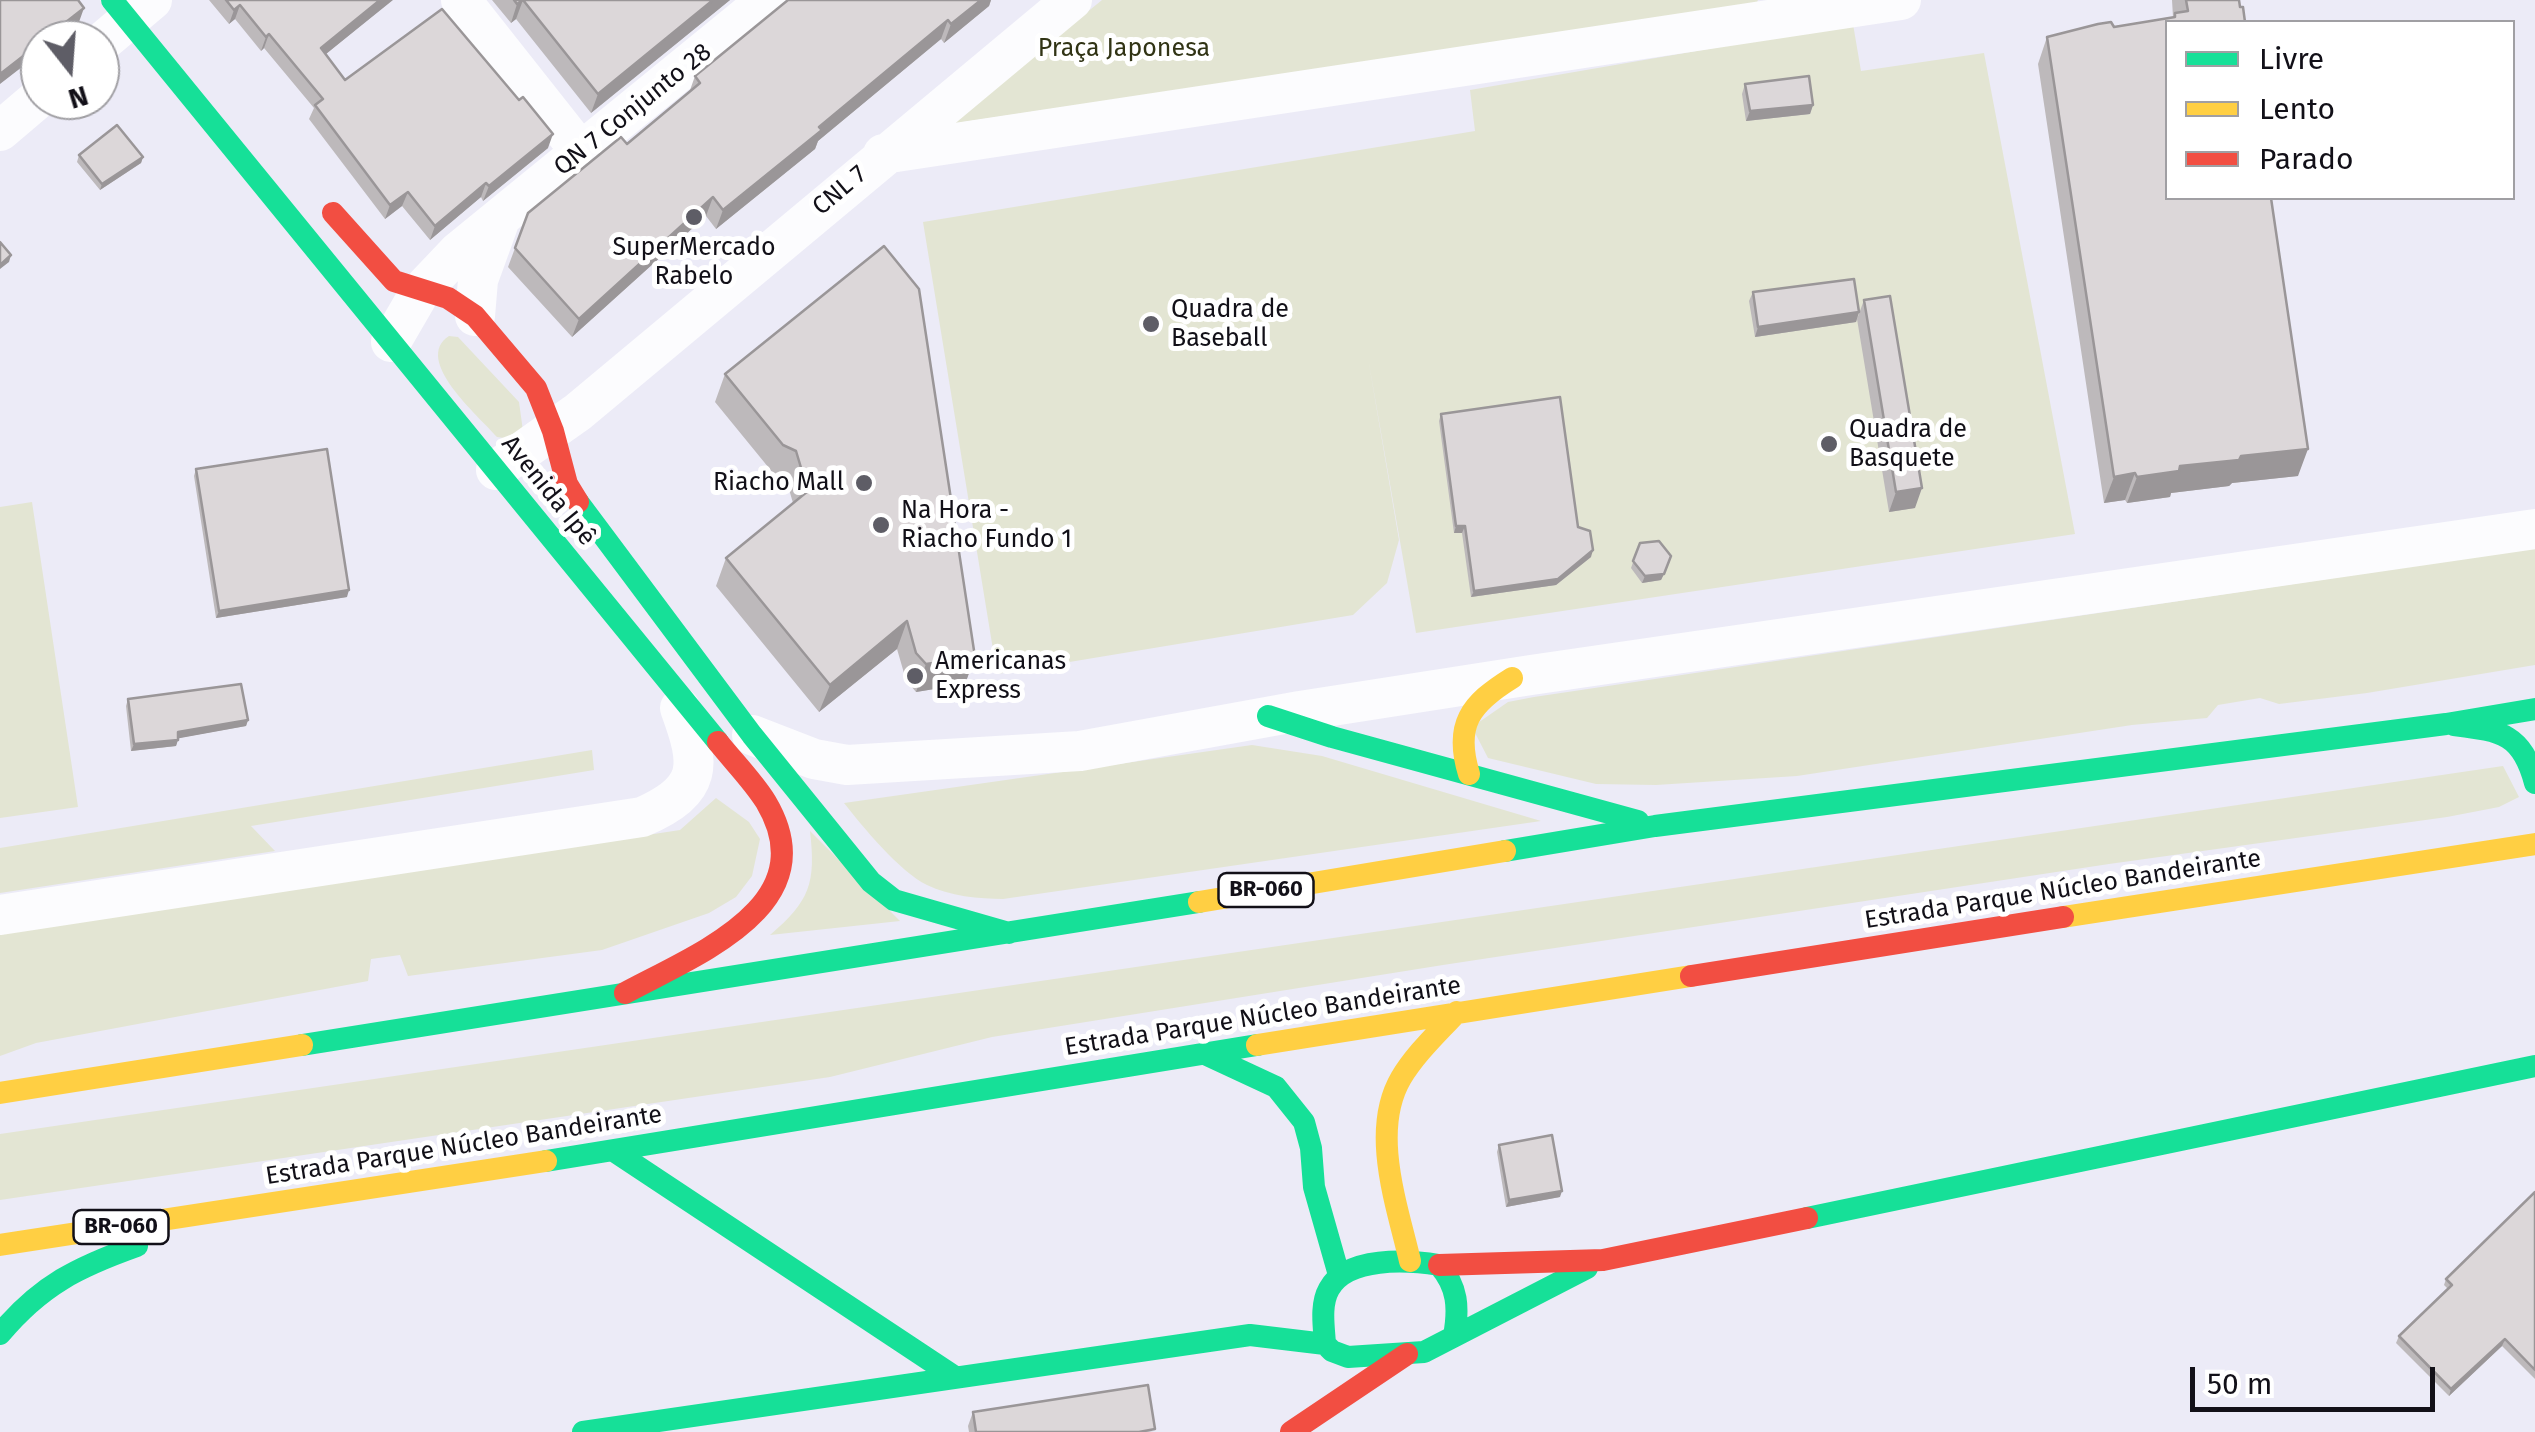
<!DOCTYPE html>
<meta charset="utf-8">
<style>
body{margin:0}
#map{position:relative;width:2535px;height:1432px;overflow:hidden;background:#ecebf7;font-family:"Fira Sans",sans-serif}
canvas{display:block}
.legend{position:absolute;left:2165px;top:20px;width:350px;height:180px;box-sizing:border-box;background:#fff;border:2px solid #a09fa3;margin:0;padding:12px 18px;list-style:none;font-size:30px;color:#121018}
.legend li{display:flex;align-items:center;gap:20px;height:50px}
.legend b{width:50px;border:2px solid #a09fa3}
.north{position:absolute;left:20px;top:20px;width:100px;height:100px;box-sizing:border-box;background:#fff;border:2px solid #a09fa3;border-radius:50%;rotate:163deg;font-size:28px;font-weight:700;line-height:40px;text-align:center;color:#121018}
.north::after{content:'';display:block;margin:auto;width:35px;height:45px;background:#5e5d66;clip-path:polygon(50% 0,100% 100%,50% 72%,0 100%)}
.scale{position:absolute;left:2190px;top:1367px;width:245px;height:45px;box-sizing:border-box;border:5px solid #121018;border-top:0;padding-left:12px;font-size:30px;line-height:35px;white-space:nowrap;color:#121018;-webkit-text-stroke:8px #fff;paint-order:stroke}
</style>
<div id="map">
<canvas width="2535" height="1432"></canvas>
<ul class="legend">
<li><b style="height:12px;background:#16e098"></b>Livre</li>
<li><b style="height:12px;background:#ffcf43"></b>Lento</li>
<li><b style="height:12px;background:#f24e42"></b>Parado</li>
</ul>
<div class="north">N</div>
<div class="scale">50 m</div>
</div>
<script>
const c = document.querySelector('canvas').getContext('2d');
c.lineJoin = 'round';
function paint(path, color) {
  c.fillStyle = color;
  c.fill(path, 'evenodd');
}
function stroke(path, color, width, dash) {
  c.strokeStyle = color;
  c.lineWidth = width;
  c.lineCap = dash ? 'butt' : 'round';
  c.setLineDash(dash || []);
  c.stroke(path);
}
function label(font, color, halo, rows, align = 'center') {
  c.font = font + ' "Fira Sans",sans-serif';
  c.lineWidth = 10;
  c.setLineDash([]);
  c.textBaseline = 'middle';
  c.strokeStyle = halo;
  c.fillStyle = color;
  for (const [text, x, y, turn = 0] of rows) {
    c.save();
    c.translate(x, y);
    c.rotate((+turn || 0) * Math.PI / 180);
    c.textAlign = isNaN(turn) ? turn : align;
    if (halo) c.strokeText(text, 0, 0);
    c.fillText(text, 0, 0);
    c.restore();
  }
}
const green = new Path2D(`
 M1102,0H1758L1756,4L950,124Z
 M1853,24L1861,71L1984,53L2075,534L1416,633L1368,358L1399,540L1387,583L1353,615L997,674L923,222L1475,131L1470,90Z
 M449,336L458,337L519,402L523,431L511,439L497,437C479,416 412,360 449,336Z
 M32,502L78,807L0,818V507Z
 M2535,548V665L2367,693L2279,704L2260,698L2218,705L2207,718L2132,725L1797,776L1656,785L1596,784L1488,758L1472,727L1508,702L1534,697Z
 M1252,745L1322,756L1541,821L1003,899C980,899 949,896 927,885C900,872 862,826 844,803Z
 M592,750L594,770L251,826L275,851L0,893V848Z
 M2503,766L2519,797L2499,807L2447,817L2109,864L1443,965L992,1037L830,1077L0,1200V1134Z
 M716,798L749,822L760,839L752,876L736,897L709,913L602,950L408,976L400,955L371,959L368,981L36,1043L0,1056V934L680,830Z
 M810,831L900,921L770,935C810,901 816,883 810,831Z`);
const street = new Path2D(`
 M461,0L581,152
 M100,44L152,0
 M0,131L40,97
 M883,154L1901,0
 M475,316L478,280L499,222
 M391,342L420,292L458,252L767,0
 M496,470L578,412L1072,0
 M752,735L814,759L847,765L1080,751L1300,711L1531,675L2535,529
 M0,915L642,817C704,790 701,765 680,708`);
const fast = new Path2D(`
 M112,0L718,742
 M578,502L752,735L871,882L894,900L1009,933
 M1268,716L1332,737L1638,821
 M2454,725C2501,731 2522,733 2535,783
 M1505,851L1655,826L2446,724L2535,709
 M302,1045L1199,902
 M1205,1054L1276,1087L1304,1122L1311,1148L1314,1187L1339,1275
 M614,1151L955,1377
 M546,1161L1257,1045
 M1807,1218L2535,1066
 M0,1334C41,1285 78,1267 137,1246
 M1454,1336C1459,1308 1458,1287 1439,1265C1408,1260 1347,1256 1329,1289C1320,1305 1324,1327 1325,1344L1332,1351L1348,1357L1424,1352L1587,1268
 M583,1432L1250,1335L1325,1344`);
const slow = new Path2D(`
 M1469,774C1454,725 1470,704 1512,678
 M1199,902L1505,851
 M2063,917L2535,844
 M1257,1045L1691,976
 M0,1093L302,1045
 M0,1245L546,1161
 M1410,1261C1397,1205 1370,1131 1401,1078C1416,1053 1438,1033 1457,1012`);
const jam = new Path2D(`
 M333,213L394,281L448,298L475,316L536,388L553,431L567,484L578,502
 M1691,976L2063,917
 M625,993C697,954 827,905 766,802C753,781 733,761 718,742
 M1439,1265L1603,1260L1807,1218
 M1291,1432L1407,1354`);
const wall = new Path2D(`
 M209,0H392L326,54L345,80L548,148L483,201L481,197L430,240L402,206L385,219L309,119L314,108L264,48L261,51L235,19L229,24Z
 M492,0H730L591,113L516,19L511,23Z
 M788,0H991L989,6L944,43L941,39L818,141L815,149L716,229L706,216L572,337L508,267L528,213L627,144L689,93L695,76Z
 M2172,0H2239L2298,476L2232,483L2229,486L2171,493L2170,497L2127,503L2125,500L2104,503L2038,64L2047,37L2173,17Z
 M1745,84L1813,105L1810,114L1746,121L1742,94Z
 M79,155L143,157L141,163L100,190L77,162Z
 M919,289L975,657L965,684L916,692L906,680L897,649L819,712L716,586L726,558L793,503L786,479L773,473L715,402L725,374Z
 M1753,292L1859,312L1856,322L1755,337L1749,301Z
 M1864,300L1915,508L1889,512L1857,319Z
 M1441,414L1578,527L1591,557L1556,585L1471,597L1462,533H1454L1439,421Z
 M196,469L347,597L216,618L194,476Z
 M1640,543L1669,563L1661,580L1642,583L1631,568Z
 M128,699L248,720L246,726L178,738L176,746L131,751L126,706Z
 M1499,1145L1560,1197L1506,1207L1497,1152Z
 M2535,1192V1379L2502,1346L2449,1396L2396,1343L2399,1336L2448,1289L2444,1285L2446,1279Z
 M973,1412L1154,1432H969L968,1426Z`);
const shadedWall = new Path2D(`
 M380,0H393L316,62L321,48Z
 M523,0L516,19L511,23L517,4Z
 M713,0H730L591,113L598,94Z
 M981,0H991L989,6L944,43L951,24Z
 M240,5L235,19L229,24L234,10Z
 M84,8L79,22L56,40H43Z
 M948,20L941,39L818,141L815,149L716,229L723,210L819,127Z
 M269,34L264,48L261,51L266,37Z
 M40,43V53L0,84V74Z
 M1813,105L1810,114L1746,121L1750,111Z
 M553,134L548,148L483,201L489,186Z
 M143,157L141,163L100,190L102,184Z
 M486,183L481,197L430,240L435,226Z
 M408,192L402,206L385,219L390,205Z
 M713,197L706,216L572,337L579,319Z
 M11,255L9,262L0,269V265Z
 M1859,312L1856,322L1755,337L1758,327Z
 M2308,449L2298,476L2232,483L2229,486L2171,493L2170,497L2127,503L2137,477L2180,466L2241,456Z
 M2135,473L2125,500L2104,503L2114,477Z
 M1922,488L1915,508L1889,512L1896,492Z
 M1456,526H1465L1462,533H1454Z
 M1593,550L1591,557L1556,585L1471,597L1474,591Z
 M1664,574L1661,580L1642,583L1645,576Z
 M349,590L347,597L216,618L219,611Z
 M907,621L897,649L819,712L830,685Z
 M975,657L965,684L916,692L926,664Z
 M248,720L246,726L175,739L178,732Z
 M178,740L176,746L131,751L134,744Z
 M1562,1191L1560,1197L1506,1207L1509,1200Z
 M2505,1339L2502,1346L2449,1396L2451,1389Z`);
const building = new Path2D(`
 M0,0H78L84,8L43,40H40V43L0,74Z
 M226,0H380L321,48L345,80L442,9L519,100L523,97L553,134L489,186L486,183L435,226L408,192L390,205L315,105L323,99L269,34L266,37L240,5L234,10Z
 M514,0H713L598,94L523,0L517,4Z
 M788,0H981L951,24L948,20L819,127L822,130L723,210L713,197L579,319L515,248L528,213L621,137L627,144L700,83L695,76Z
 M2186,0H2239L2240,7H2243L2245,22H2168V198H2271L2308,449L2241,456L2239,460L2180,466L2179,471L2137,477L2135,473L2114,477L2047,37L2098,24L2111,22L2114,27L2175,17V13L2188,11Z
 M1809,76L1813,105L1750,111L1745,84Z
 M117,125L143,157L102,184L79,155Z
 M0,242L11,255L0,265Z
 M884,246L919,289L975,657L926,664L916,653L907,621L830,685L726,558L808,491L796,451L783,445L725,374Z
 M1854,279L1859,312L1758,327L1753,292Z
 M1890,296L1922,488L1896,492L1864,300Z
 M1560,397L1578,527L1590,531L1593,550L1558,579L1474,591L1465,526H1456L1441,414Z
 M327,449L349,590L219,611L196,469Z
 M1659,541L1671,556L1664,574L1645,576L1633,561L1640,543Z
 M241,684L248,720L178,732V740L134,744L128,699Z
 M1552,1135L1562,1191L1509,1200L1499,1145Z
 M2535,1192V1370L2505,1339L2451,1389L2399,1336L2452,1285L2446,1279Z
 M1148,1385L1155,1429L1139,1432H976L973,1412Z`);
const markers = [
 [694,217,10,"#5e5d66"],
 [1151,324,10,"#5e5d66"],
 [1829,444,10,"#5e5d66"],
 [864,483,10,"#5e5d66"],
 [881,525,10,"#5e5d66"],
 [915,676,10,"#5e5d66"]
];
const shields = [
 [1266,890,95],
 [121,1227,95]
];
const shieldNames = [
 ["BR-060",1266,890],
 ["BR-060",121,1227]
];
const parkNames = [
 ["Praça Japonesa",1124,49]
];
const streetNames = [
 ["QN 7 Conjunto 28",633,110,-39],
 ["CNL 7",840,191,-40],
 ["Avenida Ipê",548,491,51],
 ["Estrada Parque Núcleo Bandeirante",2063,890,-9],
 ["Estrada Parque Núcleo Bandeirante",1263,1017,-9],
 ["Estrada Parque Núcleo Bandeirante",464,1146,-9]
];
const poiNames = [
 ["SuperMercado",694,248,"center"],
 ["Rabelo",694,277,"center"],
 ["Quadra de",1171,310],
 ["Baseball",1171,339],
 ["Quadra de",1849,430],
 ["Basquete",1849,459],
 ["Riacho Mall",844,483,"right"],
 ["Na Hora -",901,511],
 ["Riacho Fundo 1",901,540],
 ["Americanas",935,662],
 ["Express",935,691]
];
paint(green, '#e3e5d3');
stroke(street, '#fcfcfe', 40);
stroke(fast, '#16e098', 22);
stroke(slow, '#ffcf43', 22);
stroke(jam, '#f24e42', 22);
paint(wall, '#bdb9bb');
paint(shadedWall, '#9a9698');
paint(building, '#dcd7d9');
stroke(building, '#9a9698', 2.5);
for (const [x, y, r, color] of markers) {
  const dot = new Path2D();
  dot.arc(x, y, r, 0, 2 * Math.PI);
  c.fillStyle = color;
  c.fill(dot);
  stroke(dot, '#fff', 4);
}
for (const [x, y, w] of shields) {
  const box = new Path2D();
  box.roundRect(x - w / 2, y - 17, w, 34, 8);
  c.fillStyle = '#fff';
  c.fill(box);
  stroke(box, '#121018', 2.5);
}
label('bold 22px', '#121018', null, shieldNames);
label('25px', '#313415', '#fff', parkNames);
label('25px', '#121018', '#fff', streetNames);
label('25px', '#121018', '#fff', poiNames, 'left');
</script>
